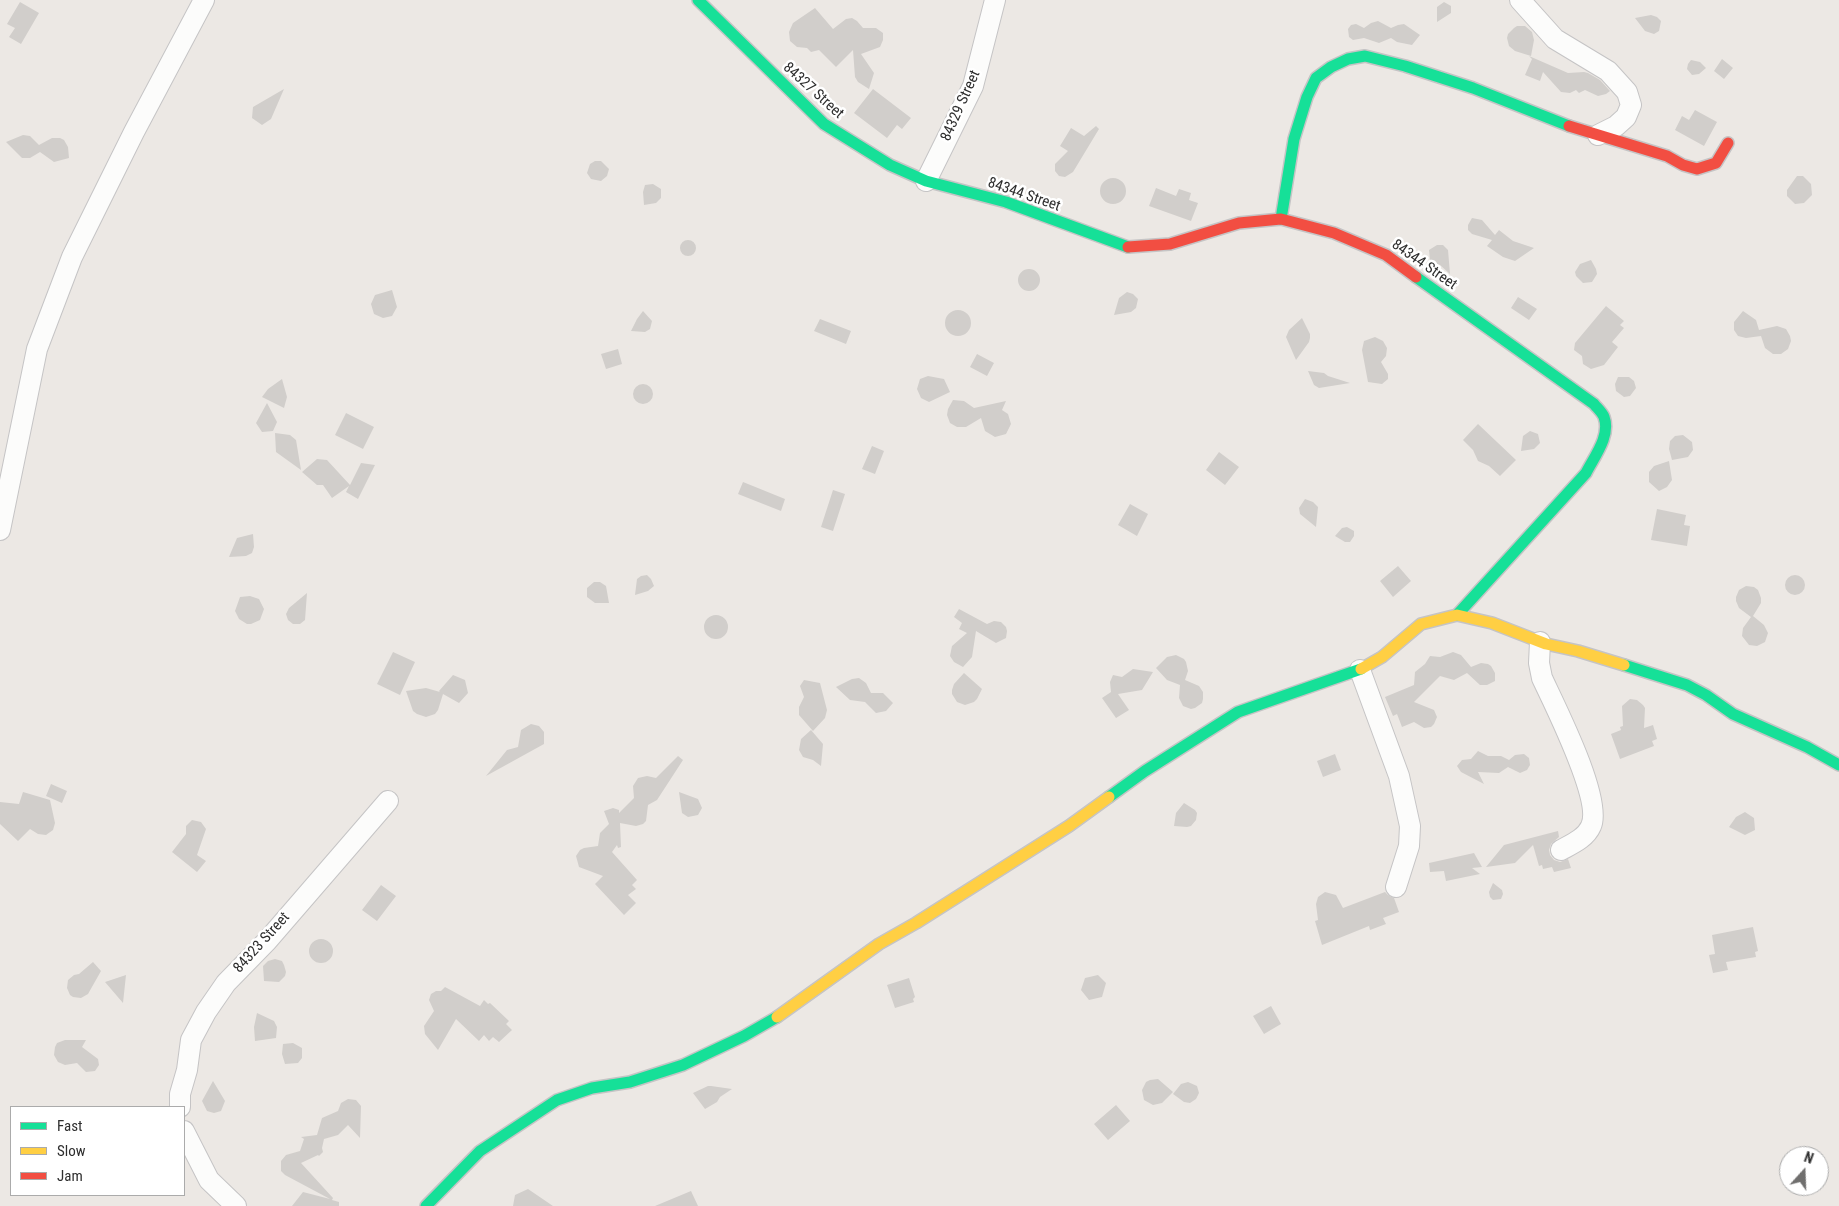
<!DOCTYPE html>
<style>
body{margin:0}
#map{position:relative;width:1839px;height:1206px;overflow:hidden;background:#ece8e4;font-family:"Roboto Condensed",sans-serif}
canvas{display:block}
.legend{position:absolute;left:10px;top:1106px;width:175px;height:90px;box-sizing:border-box;background:#fff;border:1px solid #ababab;margin:0;padding:6px 9px;list-style:none;font-size:15px;color:#2e2e2e}
.legend li{display:flex;align-items:center;gap:10px;height:25px}
.legend b{width:25px;border:1px solid #ababab}
.north{position:absolute;left:1779px;top:1146px;width:50px;height:50px;box-sizing:border-box;background:#fff;border:1px solid #ababab;border-radius:50%;rotate:20deg;font-size:14px;font-weight:700;line-height:20px;text-align:center;color:#2e2e2e}
.north::after{content:'';display:block;margin:auto;width:18px;height:22px;background:#706f6e;clip-path:polygon(50% 0,100% 100%,50% 72%,0 100%)}
</style>
<div id="map">
<canvas width="1839" height="1206"></canvas>
<ul class="legend">
<li><b style="height:6px;background:#16e098"></b>Fast</li>
<li><b style="height:6px;background:#ffcf43"></b>Slow</li>
<li><b style="height:6px;background:#f24e42"></b>Jam</li>
</ul>
<div class="north">N</div>
</div>
<script>
const c = document.querySelector('canvas').getContext('2d');
c.lineJoin = 'round';
function paint(path, color) {
  c.fillStyle = color;
  c.fill(path, 'evenodd');
}
function stroke(path, color, width, dash) {
  c.strokeStyle = color;
  c.lineWidth = width;
  c.lineCap = dash ? 'butt' : 'round';
  c.setLineDash(dash || []);
  c.stroke(path);
}
function label(font, color, halo, rows, align = 'center') {
  c.font = font + ' "Roboto Condensed",sans-serif';
  c.lineWidth = 5;
  c.setLineDash([]);
  c.textBaseline = 'middle';
  c.strokeStyle = halo;
  c.fillStyle = color;
  for (const [text, x, y, turn = 0] of rows) {
    c.save();
    c.translate(x, y);
    c.rotate((+turn || 0) * Math.PI / 180);
    c.textAlign = isNaN(turn) ? turn : align;
    if (halo) c.strokeText(text, 0, 0);
    c.fillText(text, 0, 0);
    c.restore();
  }
}
const building = new Path2D(`
 M20,2L39,13L21,44L9,37L15,28L7,24Z
 M1444,2L1451,6V13L1437,22V7Z
 M815,8L833,29L846,19L852,18L857,21L863,28H876L883,33V40L880,47L861,54L874,73L869,89L858,82L855,77L853,50L836,67L819,50L811,52L807,48L797,47L790,41L789,32L793,23Z
 M1651,15L1657,17L1661,21L1659,31L1654,34L1645,31L1635,18Z
 M1378,21L1391,28L1398,25L1404,24L1420,35L1412,45L1397,42L1391,38L1379,43L1364,38L1353,40L1349,37L1348,29L1351,25L1356,24L1364,28L1371,23Z
 M1517,26H1525L1532,32L1534,40L1531,56L1515,51L1509,46L1507,38L1508,34L1514,28Z
 M1529,56L1568,73L1584,72L1588,73L1600,80L1610,91L1606,94L1598,96L1585,90L1579,93L1576,90L1570,93L1561,92L1543,72L1540,81L1525,75L1532,59Z
 M1722,59L1733,68L1724,79L1714,71Z
 M1691,60L1700,62L1706,68L1699,74L1692,75L1687,69L1688,64Z
 M284,89L271,119L262,125L252,118L253,107Z
 M873,89L911,118L902,129L897,125L887,138L854,113Z
 M1695,110L1717,122L1704,146L1675,130L1682,116L1689,120Z
 M1096,126L1099,129L1073,172L1065,177L1059,176L1055,171V164L1068,151L1060,146L1071,128L1084,136Z
 M23,135L30,136L39,145L52,138H60L64,140L68,147L69,158L54,162L40,152L30,158H22L6,142Z
 M595,161H601L609,169L607,176L601,181L591,179L587,173L590,164Z
 M1797,176H1803L1811,184L1812,195L1804,203L1795,204L1787,196V190Z
 M1100 191a13 13 0 1 1 26 0a13 13 0 1 1-26 0Z
 M653,184L661,189V198L656,203L644,205L643,192L645,185Z
 M1156,188L1176,196L1179,189L1191,193L1189,200L1198,203L1191,221L1149,206Z
 M1472,218L1482,220L1495,235L1499,230L1513,241L1534,248L1515,261L1503,257L1487,246L1492,240L1472,234L1468,230V225Z
 M680 248a8 8 0 1 1 16 0a8 8 0 1 1-16 0Z
 M1437,245H1443L1448,250L1450,274L1440,265L1432,263L1430,260L1429,250Z
 M1591,260L1596,269L1597,274L1592,282L1583,283L1576,276L1575,272L1580,264Z
 M1018 280a11 11 0 1 1 22 0a11 11 0 1 1-22 0Z
 M392,290L397,307L392,316L383,318L374,314L371,304L375,295Z
 M1127,292L1133,294L1138,299L1136,308L1131,312L1114,315L1119,298Z
 M1518,297L1537,309L1529,320L1511,308Z
 M1606,306L1624,321L1620,325L1624,328L1612,342L1618,347L1604,365L1591,369L1583,364L1582,356L1574,350L1575,343Z
 M945 323a13 13 0 1 1 26 0a13 13 0 1 1-26 0Z
 M643,311L652,321L650,329L645,332L631,331L637,319Z
 M1743,311L1756,320L1759,330L1777,326L1786,329L1790,336L1791,341L1788,349L1781,354H1773L1765,348L1761,336L1746,338L1738,336L1734,330V322Z
 M1302,318L1310,334V338L1309,342L1296,360L1286,337L1289,330Z
 M820,319L851,331L846,344L814,331Z
 M1375,337L1383,341L1387,348L1386,356L1381,362L1388,374V379L1382,384L1368,382L1362,350L1364,341Z
 M618,349L622,364L606,369L601,354Z
 M977,354L994,363L987,376L970,367Z
 M1308,371L1324,373L1328,376L1350,383L1319,388L1314,385Z
 M928,376L944,379L950,392L929,402L921,398L917,389L920,379Z
 M1618,377H1629L1634,381L1636,388L1630,396L1624,397L1616,391L1615,384Z
 M282,379L287,397L284,408L262,397L268,389Z
 M633 394a10 10 0 1 1 20 0a10 10 0 1 1-20 0Z
 M953,400L964,401L974,408L1006,401L1002,410L1008,414L1011,424L1006,434L995,437L985,431L981,418L966,427H957L950,423L947,415L948,409Z
 M267,403L277,422L273,431L262,432L256,423Z
 M346,413L374,427L363,449L335,435Z
 M1478,424L1516,460L1500,476L1489,466L1478,461L1473,450L1463,440Z
 M1530,431L1538,434L1540,443L1534,449L1521,451L1523,436Z
 M275,433L290,435L296,440L301,470L276,452Z
 M1683,435L1692,442L1693,450L1688,457L1672,460L1669,449L1670,441L1675,436Z
 M872,446L884,451L875,474L862,469Z
 M1219,452L1239,467L1225,485L1206,470Z
 M317,459L327,460L350,485L361,463L375,465L358,499L346,492L349,486L332,498L323,485H317L302,472Z
 M1669,461L1672,480L1667,487L1659,491L1649,482V472L1654,466Z
 M743,482L785,499L781,511L738,494Z
 M833,490L845,494L833,531L821,527Z
 M1305,499L1313,502L1318,507L1316,527L1300,514L1299,508Z
 M1130,504L1148,514L1137,536L1118,525Z
 M1657,509L1686,515L1684,525L1690,526L1687,546L1651,540Z
 M1347,527L1354,531V536L1350,542H1345L1335,536L1342,528Z
 M253,534L254,547L252,553L246,556L229,557L237,538Z
 M1398,566L1411,581L1393,597L1380,581Z
 M1785 585a10 10 0 1 1 20 0a10 10 0 1 1-20 0Z
 M647,575L651,579L654,586L648,591L635,595L637,579L641,576Z
 M594,582H600L606,586L609,603H595L587,597V588Z
 M1746,586L1754,587L1758,590L1761,598V603L1753,616L1764,625L1768,633L1765,642L1757,646L1749,645L1742,636L1743,628L1751,617L1739,608L1736,601V597L1739,590Z
 M307,593L305,620L300,624H293L288,620L286,614L289,608Z
 M250,596L259,599L264,609L260,620L251,624H247L239,619L235,611L240,597Z
 M959,609L987,624L994,621L1001,622L1006,627L1007,631L1006,638L996,643L976,631L972,657L963,667L954,662L950,656L952,646L967,633L959,629L962,623L954,617Z
 M704 627a12 12 0 1 1 24 0a12 12 0 1 1-24 0Z
 M393,652L415,662L400,695L377,684Z
 M1453,652L1461,655L1471,667L1481,663L1488,664L1491,666L1495,673V681L1487,685H1480L1467,673L1454,680L1440,676L1414,702L1434,710L1437,717L1434,724L1431,727L1424,728L1414,722L1402,727L1397,714L1393,716L1385,697L1414,685L1415,672L1425,664L1430,656L1440,657Z
 M1176,655L1184,659L1186,662L1188,671L1185,680L1199,686L1203,692V699L1202,703L1195,708L1191,709L1183,706L1179,698L1180,685L1167,680L1156,668L1167,657Z
 M1133,669L1153,672L1142,690L1118,694L1129,710L1116,718L1102,698L1111,692L1110,682L1113,675L1122,677Z
 M964,673L982,689L977,699L974,702L965,705L957,702L952,694V690L954,684Z
 M453,675L465,680L468,693L459,703L443,694L438,710L435,714L426,717L417,714L413,711L406,691L426,688L440,692L439,691Z
 M859,678L866,683L871,693H883L893,703L886,711L876,713L865,702L850,700L836,687L852,679Z
 M804,680L820,683L827,710L825,718L813,731L799,715V707L804,697L800,686Z
 M1630,699L1637,700L1643,705L1645,708L1644,728L1653,725L1657,739L1652,741L1654,746L1620,759L1611,734L1621,730L1620,727L1623,726L1622,706Z
 M531,724L539,726L544,732V744L486,776L507,750L518,747L521,730Z
 M811,730L823,744L821,766L813,760L803,757L799,750L801,739Z
 M1478,751L1488,756H1501L1509,760L1515,755L1524,754L1529,758L1530,765L1527,770L1520,773L1508,767L1499,773L1478,772L1484,784L1461,772L1457,766L1462,760L1471,759Z
 M1335,754L1341,770L1323,777L1317,761Z
 M678,756L683,760L657,800L648,805L646,821L643,824L636,826L620,823L621,847L618,848L617,845L612,852L637,880L632,885L636,889L628,895L636,903L624,915L595,884L603,876L579,867L576,856L580,850L584,848L598,846L600,833L609,824L604,811L613,808L619,810V813L634,798L633,786L638,778L647,776L656,778Z
 M51,784L67,791L62,803L46,796Z
 M23,792L50,800L55,823L53,830L46,835L38,834L30,829L18,841L0,824V802L19,804Z
 M679,792L698,799L702,808L698,815L688,817L682,813Z
 M1184,803L1195,810L1197,813L1196,820L1191,826L1187,827L1174,826L1176,813Z
 M1745,812L1754,818L1755,830L1745,835L1729,827L1736,817Z
 M192,820L201,822L206,829L197,855L206,861L197,872L172,852L186,834V826Z
 M1558,831L1559,837L1551,844L1549,850L1550,855L1554,860L1560,862L1568,859L1571,868L1554,872L1552,867L1543,869L1542,865L1539,866L1533,845L1515,863L1486,867L1504,845Z
 M1474,853L1482,867L1472,868L1480,874L1446,881L1444,871L1430,872L1429,863Z
 M1493,883L1502,890L1503,894L1501,899L1493,900L1490,897L1489,892Z
 M381,885L396,896L377,921L362,910Z
 M1325,892L1336,895L1343,908L1385,892L1388,895L1394,898L1399,912L1383,918L1386,924L1370,930L1369,926L1322,945L1315,921L1318,920L1316,904L1318,897Z
 M1753,927L1758,951L1755,952L1756,957L1726,962L1728,970L1713,973L1709,955L1715,954L1712,935Z
 M309 951a12 12 0 1 1 24 0a12 12 0 1 1-24 0Z
 M275,959L282,961L284,965L286,972L285,976L279,982L264,981L263,966L268,961Z
 M93,962L101,971L88,994L81,998L73,997L70,995L67,988L68,980L74,975L79,974Z
 M126,975L123,1003L105,982Z
 M1098,975L1106,983L1102,997L1089,1000L1081,990L1085,978Z
 M909,978L915,997L913,999L914,1002L895,1008L887,985Z
 M445,987L480,1006L484,1000L488,1004L490,1003L509,1021L506,1024L512,1030L499,1042L493,1037L489,1041L484,1035L479,1041L456,1019L438,1050L425,1034L424,1026L434,1011L429,1000L431,994L436,991H441Z
 M1271,1006L1281,1024L1264,1034L1253,1016Z
 M257,1013L274,1021L277,1027L276,1038L255,1041L254,1027Z
 M65,1040H86L82,1047L98,1059L99,1065L95,1071L86,1072L77,1063L65,1065L58,1062L54,1055L55,1047L57,1043Z
 M293,1043L302,1048V1058L298,1063L285,1064L282,1054L283,1044Z
 M1158,1079L1173,1092L1162,1103L1153,1105L1144,1100L1142,1090L1146,1082L1150,1080Z
 M213,1081L225,1101L221,1111L214,1113L207,1111L202,1101Z
 M1188,1082L1197,1086L1199,1093L1196,1099L1190,1103L1184,1102L1173,1094L1181,1084Z
 M708,1086H711L732,1089L720,1097L717,1102L705,1109L693,1093Z
 M348,1099L356,1100L361,1106L360,1138L348,1125L338,1135L324,1139L322,1148L323,1152L319,1156L318,1155L301,1163L333,1198L332,1200L339,1202V1206H292L303,1192L330,1199L285,1175L281,1171V1161L286,1155L300,1151L304,1139L301,1137L317,1135L322,1118L338,1111L341,1103Z
 M1116,1105L1130,1121L1108,1140L1094,1124Z
 M528,1189L553,1206H513L515,1195Z
 M691,1191L698,1206H655Z`);
const street = new Path2D(`
 M1520,0L1555,39L1608,71L1627,92L1631,105L1626,117L1616,126L1598,135
 M926,181L973,86L995,0
 M0,530L37,349L72,257L134,132L204,0
 M1540,642L1539,663L1542,678C1555,706 1603,800 1591,826C1586,838 1572,844 1561,850
 M1360,670L1399,776L1410,826L1409,846L1396,887
 M180,1107V1094L187,1070L191,1040L206,1012L226,983L267,941L388,801
 M184,1131L209,1180L236,1206`);
const fast = new Path2D(`
 M698,0L824,124L890,165L926,181L1006,202L1128,247
 M1281,219L1294,139L1307,97L1316,78L1331,67L1348,59L1365,56L1405,66L1473,88L1569,126
 M1416,277L1594,404C1597,408 1602,412 1604,417C1611,436 1594,457 1586,473L1457,615
 M1624,665L1687,685L1706,695L1733,714L1807,747L1839,765
 M1109,797L1145,771L1238,712L1361,669
 M426,1206L480,1151L557,1100L592,1088L630,1082L683,1065L744,1036L777,1017`);
const slow = new Path2D(`
 M1361,669L1382,657L1421,624L1457,615L1492,623L1546,644L1578,651L1624,665
 M777,1017L879,944L916,923L1069,826L1109,797`);
const jam = new Path2D(`
 M1569,126L1667,156L1683,165L1697,169L1716,163L1728,143
 M1128,247L1170,244L1239,223L1281,219L1334,233L1386,255L1416,277`);
const streetNames = [
 ["84327 Street",813,91,42],
 ["84329 Street",961,106,-66],
 ["84344 Street",1024,195,19],
 ["84344 Street",1424,265,35],
 ["84323 Street",262,943,-48]
];
paint(building, '#d1cecb');
stroke(street, '#c5c4c5', 22);
stroke(fast, '#c5c4c5', 14);
stroke(slow, '#c5c4c5', 14);
stroke(jam, '#c5c4c5', 14);
stroke(street, '#fcfcfb', 20);
stroke(fast, '#16e098', 11);
stroke(slow, '#ffcf43', 11);
stroke(jam, '#f24e42', 11);
label('15px', '#2e2e2e', '#fff', streetNames);
</script>
